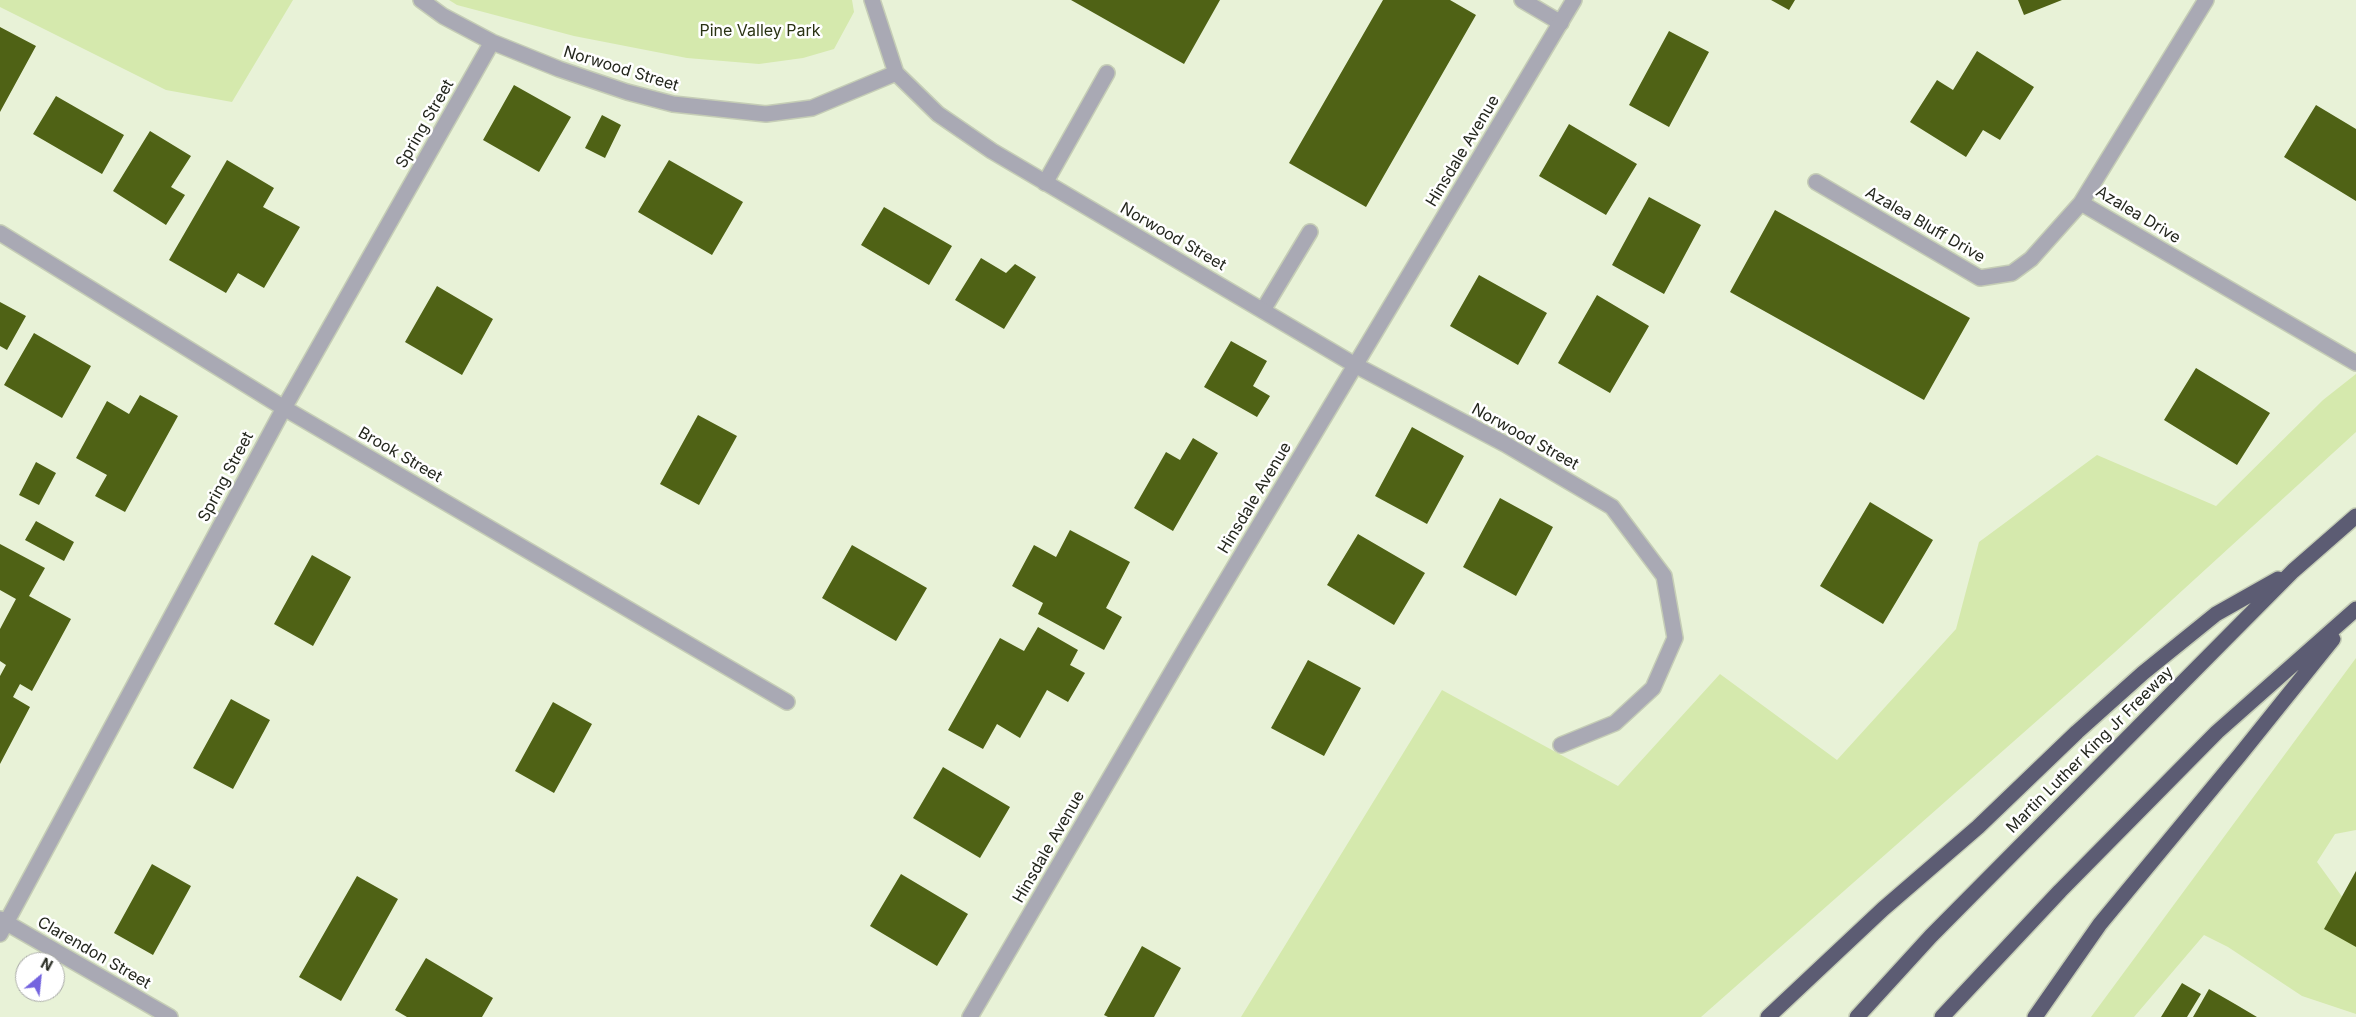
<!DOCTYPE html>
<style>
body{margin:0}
#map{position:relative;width:2356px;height:1017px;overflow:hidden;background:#e8f2d7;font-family:Inter,sans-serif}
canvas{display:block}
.north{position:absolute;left:15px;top:952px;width:50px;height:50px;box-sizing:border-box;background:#fff;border:1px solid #a7a8a5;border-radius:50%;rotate:28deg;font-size:14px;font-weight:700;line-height:20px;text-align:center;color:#23261d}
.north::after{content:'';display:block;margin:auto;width:18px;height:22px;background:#7464df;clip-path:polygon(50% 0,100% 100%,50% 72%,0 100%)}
</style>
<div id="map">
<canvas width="2356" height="1017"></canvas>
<div class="north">N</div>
</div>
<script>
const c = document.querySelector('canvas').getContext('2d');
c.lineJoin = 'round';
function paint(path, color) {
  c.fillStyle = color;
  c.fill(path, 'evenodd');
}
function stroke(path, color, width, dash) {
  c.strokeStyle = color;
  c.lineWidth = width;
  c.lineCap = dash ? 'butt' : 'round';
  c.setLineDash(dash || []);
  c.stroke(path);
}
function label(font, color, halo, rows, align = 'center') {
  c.font = font + ' Inter,sans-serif';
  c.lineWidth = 5;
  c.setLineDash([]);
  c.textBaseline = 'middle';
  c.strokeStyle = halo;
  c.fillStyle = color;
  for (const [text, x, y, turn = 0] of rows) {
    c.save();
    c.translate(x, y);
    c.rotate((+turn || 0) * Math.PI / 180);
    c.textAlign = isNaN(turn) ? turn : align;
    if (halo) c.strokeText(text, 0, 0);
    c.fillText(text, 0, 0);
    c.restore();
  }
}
const green = new Path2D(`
 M0,0H293L232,102L166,90L0,7Z
 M449,0H852L854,12L834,49L803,58L759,64L687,58L574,36L457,5Z
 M2356,374V432L2115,652L1701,1017H1241L1442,690L1618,786L1720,674L1837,760L1956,629L1979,542L2097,455L2216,506L2323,400Z
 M2356,658V830L2335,834L2317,862L2356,916V1014L2302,996L2228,947L2204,935L2134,1017H2091Z`);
const building = new Path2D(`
 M1071,0H1220L1184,64Z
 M1383,0H1450L1476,15L1366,207L1289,163Z
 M1771,0H1795L1789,10Z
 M2018,0H2062L2024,15Z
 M0,27L36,46L0,112Z
 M1669,31L1709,52L1669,127L1629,105Z
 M1977,51L2034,87L2000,140L1983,130L1966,157L1910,122L1937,80L1953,90Z
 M514,85L571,117L539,172L483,140Z
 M56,96L124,135L102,174L33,134Z
 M2316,105L2356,129V201L2284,157Z
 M602,115L621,125L605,158L585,148Z
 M1569,124L1637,164L1606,215L1539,176Z
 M150,131L191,156L171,187L185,195L166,225L113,191Z
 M227,160L274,188L263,207L300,227L264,288L238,273L226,293L169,260Z
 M669,160L743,202L712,255L638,212Z
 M1649,197L1701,225L1664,294L1612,265Z
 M884,207L952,246L929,285L861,245Z
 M1775,210L1970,318L1924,400L1730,292Z
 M981,258L1006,273L1015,264L1036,277L1004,329L955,300Z
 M1479,275L1547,313L1518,365L1450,326Z
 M437,286L493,319L462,375L405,342Z
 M1597,295L1649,326L1610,393L1558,363Z
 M0,302L26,316L7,350L0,346Z
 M34,333L91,366L62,418L4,385Z
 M1231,341L1267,361L1253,386L1270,396L1257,417L1204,387Z
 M2196,368L2270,413L2237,465L2164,420Z
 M140,395L178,416L125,512L95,496L107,475L76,458L107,401L129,414Z
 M698,415L737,436L699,505L660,484Z
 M1412,427L1464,456L1427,524L1375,496Z
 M1193,438L1218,453L1173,531L1134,508L1166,452L1180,460Z
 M36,462L56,473L39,505L19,495Z
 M1500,498L1553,527L1516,596L1463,567Z
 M1870,502L1933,540L1883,624L1820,586Z
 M36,521L74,542L64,561L25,540Z
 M1070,530L1130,562L1106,608L1122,617L1104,650L1038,614L1043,603L1012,586L1034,545L1056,557Z
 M1358,534L1425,573L1394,625L1327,585Z
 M0,544L45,568L29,596L71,619L32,691L20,684L13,697L30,707L0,764V676L6,665L0,661V629L16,599L0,590Z
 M852,545L927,588L896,641L822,598Z
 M312,555L351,577L313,646L274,624Z
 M1038,627L1078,650L1070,665L1085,673L1068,702L1047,690L1020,738L997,724L983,749L948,730L1000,638L1024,651Z
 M1308,660L1361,688L1324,756L1271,728Z
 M231,699L270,720L233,789L193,768Z
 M553,702L592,724L554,793L515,771Z
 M943,767L1010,807L980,858L913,818Z
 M152,864L191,886L153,955L114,933Z
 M2356,871V947L2324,929Z
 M901,874L968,914L937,966L870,926Z
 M357,876L398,899L341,1001L299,977Z
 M1142,946L1181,968L1154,1017H1108L1104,1015Z
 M426,958L493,998L482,1017H407L395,1010Z
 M2182,983L2201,994L2187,1017H2161Z
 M2209,989L2235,1004L2257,1017H2193Z`);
const service = new Path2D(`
 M1522,0L1561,23
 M1045,183L1107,73
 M1263,310L1310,232`);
const minor = new Path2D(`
 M421,0L443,16L492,42L559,69L627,92L673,104L766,114L812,108L896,73
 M872,0L896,73L938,114L992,151L1355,365L1505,444L1612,507L1664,576L1675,638L1653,688L1615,723L1561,745
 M2206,0L2081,203L2356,363
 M1816,182L1980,278L2012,273L2031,259L2081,203
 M0,233L284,408L787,702
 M0,919L170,1017
 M0,934L284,408L492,42
 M970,1017L1190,641L1574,0`);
const motorway = new Path2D(`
 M1768,1017L1883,909L1978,827L2077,732L2143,673L2216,614L2278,579
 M1857,1017L1931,936L2293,571L2356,516
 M1942,1017L2060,891L2217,732L2356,609
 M2035,1017L2100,924L2239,756L2333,639`);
const parkNames = [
 ["Pine Valley Park",760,31]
];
const streetNames = [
 ["Norwood Street",621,69,17],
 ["Spring Street",425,124,-60],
 ["Hinsdale Avenue",1463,151,-59],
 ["Azalea Drive",2138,215,31],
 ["Azalea Bluff Drive",1925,225,30],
 ["Norwood Street",1173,237,30],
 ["Norwood Street",1525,437,29],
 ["Brook Street",400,455,30],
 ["Spring Street",226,477,-62],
 ["Hinsdale Avenue",1255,498,-59],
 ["Martin Luther King Jr Freeway",2090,750,-45],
 ["Hinsdale Avenue",1049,847,-60],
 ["Clarendon Street",94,953,30]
];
paint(green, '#d5e9ad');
paint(building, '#4f6215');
stroke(service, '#c5cdb6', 18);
stroke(minor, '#c5cdb6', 18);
stroke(motorway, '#c5cdb6', 18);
stroke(service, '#a9a9b4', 15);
stroke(minor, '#a9a9b4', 15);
stroke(motorway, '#5c5c73', 15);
label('16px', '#2a3313', '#fff', parkNames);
label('16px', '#23261d', '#fff', streetNames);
</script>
